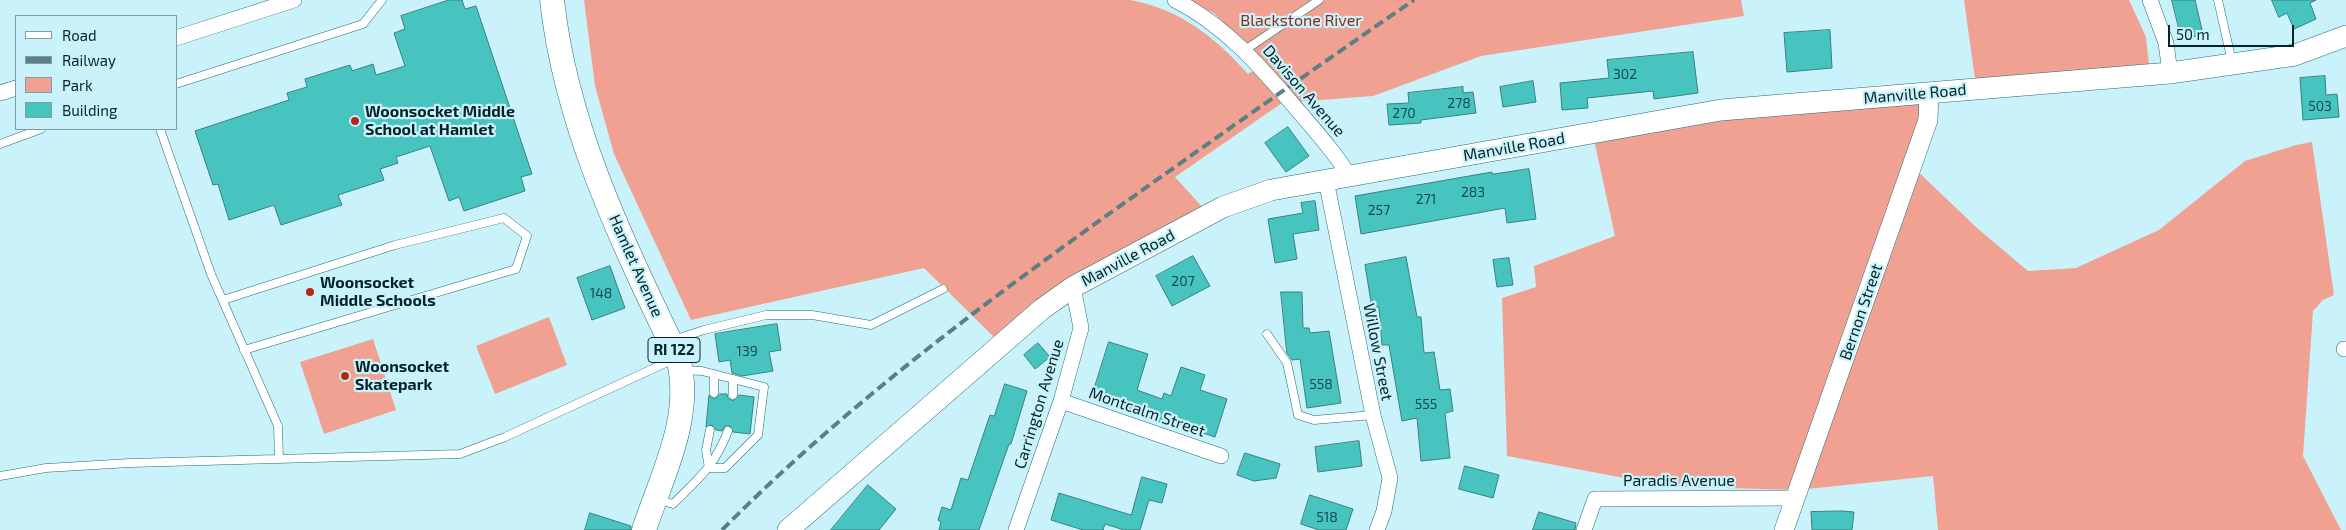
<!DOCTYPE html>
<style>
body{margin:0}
#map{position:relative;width:2346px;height:530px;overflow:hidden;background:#caf2fa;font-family:"Exo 2",sans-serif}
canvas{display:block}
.legend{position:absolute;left:15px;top:15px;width:162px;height:115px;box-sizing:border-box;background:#caf2fa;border:1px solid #7b9fa6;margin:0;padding:6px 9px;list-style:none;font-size:15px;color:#052328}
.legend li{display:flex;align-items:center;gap:10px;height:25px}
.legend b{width:25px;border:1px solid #7b9fa6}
.scale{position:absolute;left:2168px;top:25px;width:126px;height:22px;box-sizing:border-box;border:2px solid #052328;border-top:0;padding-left:6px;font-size:15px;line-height:18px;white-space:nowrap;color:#052328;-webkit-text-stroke:4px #caf2fa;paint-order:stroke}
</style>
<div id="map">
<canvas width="2346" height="530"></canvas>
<ul class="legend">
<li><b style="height:6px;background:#fff"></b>Road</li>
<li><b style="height:6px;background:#5c7e84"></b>Railway</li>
<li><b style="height:14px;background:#f0a192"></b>Park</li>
<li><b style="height:14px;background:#47c4bf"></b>Building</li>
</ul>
<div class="scale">50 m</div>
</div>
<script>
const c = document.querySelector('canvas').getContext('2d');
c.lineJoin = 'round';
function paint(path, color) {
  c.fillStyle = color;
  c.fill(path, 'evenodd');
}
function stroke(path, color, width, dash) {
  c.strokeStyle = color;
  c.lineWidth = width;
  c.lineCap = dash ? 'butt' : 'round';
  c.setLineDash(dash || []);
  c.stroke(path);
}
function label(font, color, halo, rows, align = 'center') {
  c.font = font + ' "Exo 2",sans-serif';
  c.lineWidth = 4.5;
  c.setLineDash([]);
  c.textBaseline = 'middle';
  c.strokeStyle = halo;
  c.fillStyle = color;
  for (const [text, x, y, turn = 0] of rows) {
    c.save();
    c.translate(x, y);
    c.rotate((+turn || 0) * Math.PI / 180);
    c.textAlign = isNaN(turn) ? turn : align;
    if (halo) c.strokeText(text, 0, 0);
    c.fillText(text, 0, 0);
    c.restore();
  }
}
const green = new Path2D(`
 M584,0H1130C1180,9 1215,37 1248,74L1263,64L1215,14L1188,0H1741L1744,16L1481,56L1373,96L1282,103L1175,177L1205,210L997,340L924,268L691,320L614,154L595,86Z
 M1964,0H2129L2146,37L2150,75L1977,93Z
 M1926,97L1910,164L1977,228L2028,271L2076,268L2159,230L2245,161L2296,145L2312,142L2334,295L2323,300L2313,311L2303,456L2341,530H1938L1933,476L1797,490L1691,487L1651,483L1507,456L1502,298L1536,287L1534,266L1615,236L1593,135Z
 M549,317L567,365L495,394L476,346Z
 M373,339L396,410L324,434L300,362Z`);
const building = new Path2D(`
 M449,0H462L465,9L476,6L532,174L521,177L525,191L464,211L459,197L449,201L430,146L396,157L398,163L380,169L384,180L338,195L342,205L281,225L274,205L229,220L218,184L213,185L195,131L289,100L287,93L307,87L305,79L350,65L352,71L373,64L376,75L405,66L394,33L405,29L401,16Z
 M2172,0H2195L2203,34L2182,40Z
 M2272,0H2316L2310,3L2316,19L2294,29L2287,13L2279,17Z
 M1830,30L1832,68L1787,72L1784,33Z
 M1693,52L1698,93L1654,99L1653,91L1587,98L1588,108L1562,110L1560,83L1609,78L1607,60Z
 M2325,76L2326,95L2337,94L2339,117L2303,120L2300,78Z
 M1533,81L1536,102L1503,107L1500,87Z
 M1463,87V93L1473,92L1476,113L1421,120V123L1389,125L1387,104L1409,103L1408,93Z
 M1288,127L1309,156L1286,172L1265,143Z
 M1529,169L1536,219L1507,223L1505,208L1361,234L1355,196L1492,172V174Z
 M1315,201L1319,230L1293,234L1297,259L1275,263L1268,219L1303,213L1301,203Z
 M1193,256L1210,286L1172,306L1156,276Z
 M1406,257L1417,317H1421L1424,353L1434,352L1440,390L1450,389L1453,411L1445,413L1450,458L1421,461L1417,418L1402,421L1389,345H1382L1379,307L1372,308L1365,265Z
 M1509,258L1513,285L1497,287L1493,260Z
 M610,266L625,308L592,320L577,278Z
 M1281,292H1302L1303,328H1309L1310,333L1329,331L1341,403L1307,408L1300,359L1292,360L1287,353Z
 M777,324L781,350L769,352L773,371L742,376L732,373L730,360L719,362L715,334Z
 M1109,342L1148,354L1137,390L1162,399L1164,393L1171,396L1181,367L1205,375L1200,390L1227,399L1215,437L1170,422L1169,425L1145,417V415L1112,405L1114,399L1093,393Z
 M1038,343L1050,357L1035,369L1024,355Z
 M1005,384L1027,391L1011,444H1009L979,530H939L941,522L938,520L942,507L951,510L961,478L968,480L990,415L994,416Z
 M720,394H727L728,398L733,401L739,395L754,397L750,434L733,432L730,426H725L722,431L716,430L712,425L706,427L709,395L714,399Z
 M1359,441L1362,466L1318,472L1315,447Z
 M1245,453L1280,464L1276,478L1254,481L1237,475Z
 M1465,466L1499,475L1493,498L1459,489Z
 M1142,477L1167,484L1162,503L1149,500L1140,530H1124L1105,524L1103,530H1083L1051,520L1059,493L1131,515Z
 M868,485L896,509L879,530H831Z
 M1310,495L1353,509L1346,530H1319L1301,524Z
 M1842,511L1854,512L1852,530H1812L1811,512Z
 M1539,512L1576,523L1575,530H1533Z
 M590,513L631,526V530H585Z`);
const service = new Path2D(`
 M2218,0L2232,62
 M1245,50L1319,0
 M176,84L363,24L382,0
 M160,129L211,274L278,426L279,458
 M0,144L41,129
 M223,300L395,245L504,218L527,236L516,269L244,350
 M1267,334L1287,363L1298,415L1314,420L1373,415
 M673,340L704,330L766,315H812L871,325L943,289
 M684,370L702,371L764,387L758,435L725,468H709L706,450L710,430
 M733,379V395
 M714,393V374
 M0,476L46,468L130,463L460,454L505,437L674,359
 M659,500L673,504C699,478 714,467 728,431`);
const minor = new Path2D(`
 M1175,0C1227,26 1264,71 1301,114C1319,135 1336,154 1350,177
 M2150,0L2166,43L2170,73
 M176,38L294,0
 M0,93L16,88
 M1326,180L1373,415L1390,478L1384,511L1377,530
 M2344,349H2346
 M1061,401L1221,456
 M1016,530L1061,401L1081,328L1073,287
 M1584,530L1595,499L1795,498`);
const tertiary = new Path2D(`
 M1784,530L1928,120L1929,93`);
const secondary = new Path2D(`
 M788,530L1042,309L1073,287L1223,207L1271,190L1721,110L2170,73L2295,55L2346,36`);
const primary = new Path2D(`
 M552,0C566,128 623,243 678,358C694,416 662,475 644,530`);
const rail = new Path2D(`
 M722,530C843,408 980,306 1120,206C1217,137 1315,68 1414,0`);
const markers = [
 [355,121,5,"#b62916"],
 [310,292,5,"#b62916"],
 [345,376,5,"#b62916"]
];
const numberNames = [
 ["302",1625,74],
 ["278",1459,103],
 ["503",2320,106],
 ["270",1404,113],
 ["283",1473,192],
 ["271",1426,199],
 ["257",1379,210],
 ["207",1183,281],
 ["148",601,293],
 ["139",747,351],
 ["558",1321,384],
 ["555",1426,404],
 ["518",1327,517]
];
const shields = [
 [674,350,52]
];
const shieldNames = [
 ["RI 122",674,350]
];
const parkNames = [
 ["Blackstone River",1301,21]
];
const streetNames = [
 ["Davison Avenue",1304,91,49],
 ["Manville Road",1915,94,-5],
 ["Manville Road",1514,147,-10],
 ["Manville Road",1128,258,-28],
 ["Hamlet Avenue",636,266,66],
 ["Bernon Street",1861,312,-71],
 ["Willow Street",1378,352,79],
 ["Carrington Avenue",1039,404,-73],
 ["Montcalm Street",1147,412,19],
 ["Paradis Avenue",1679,481]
];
const poiNames = [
 ["Woonsocket Middle",365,112],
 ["School at Hamlet",365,130],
 ["Woonsocket",320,283],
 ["Middle Schools",320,301],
 ["Woonsocket",355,367],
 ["Skatepark",355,385]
];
paint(green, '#f0a192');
paint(building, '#47c4bf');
stroke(building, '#39817d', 1);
stroke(service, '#236b77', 9);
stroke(minor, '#236b77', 16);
stroke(tertiary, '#236b77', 20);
stroke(secondary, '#236b77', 22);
stroke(primary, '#236b77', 25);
stroke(service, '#fff', 8);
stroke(minor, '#fff', 15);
stroke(tertiary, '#fff', 19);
stroke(secondary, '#fff', 21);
stroke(primary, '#fff', 24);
stroke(rail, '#5c7e84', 4, [10, 5]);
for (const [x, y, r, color] of markers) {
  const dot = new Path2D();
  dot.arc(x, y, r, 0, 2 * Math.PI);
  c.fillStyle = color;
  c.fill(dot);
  stroke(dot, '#caf2fa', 2);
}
label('14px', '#164b4e', null, numberNames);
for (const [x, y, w] of shields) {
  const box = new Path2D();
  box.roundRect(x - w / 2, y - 12.5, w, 25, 4);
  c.fillStyle = '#caf2fa';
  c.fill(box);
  stroke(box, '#052328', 1);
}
label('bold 15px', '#052328', null, shieldNames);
label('16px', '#8f291b', '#caf2fa', parkNames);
label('16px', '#052328', '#caf2fa', streetNames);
label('bold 16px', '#052328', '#caf2fa', poiNames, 'left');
</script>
